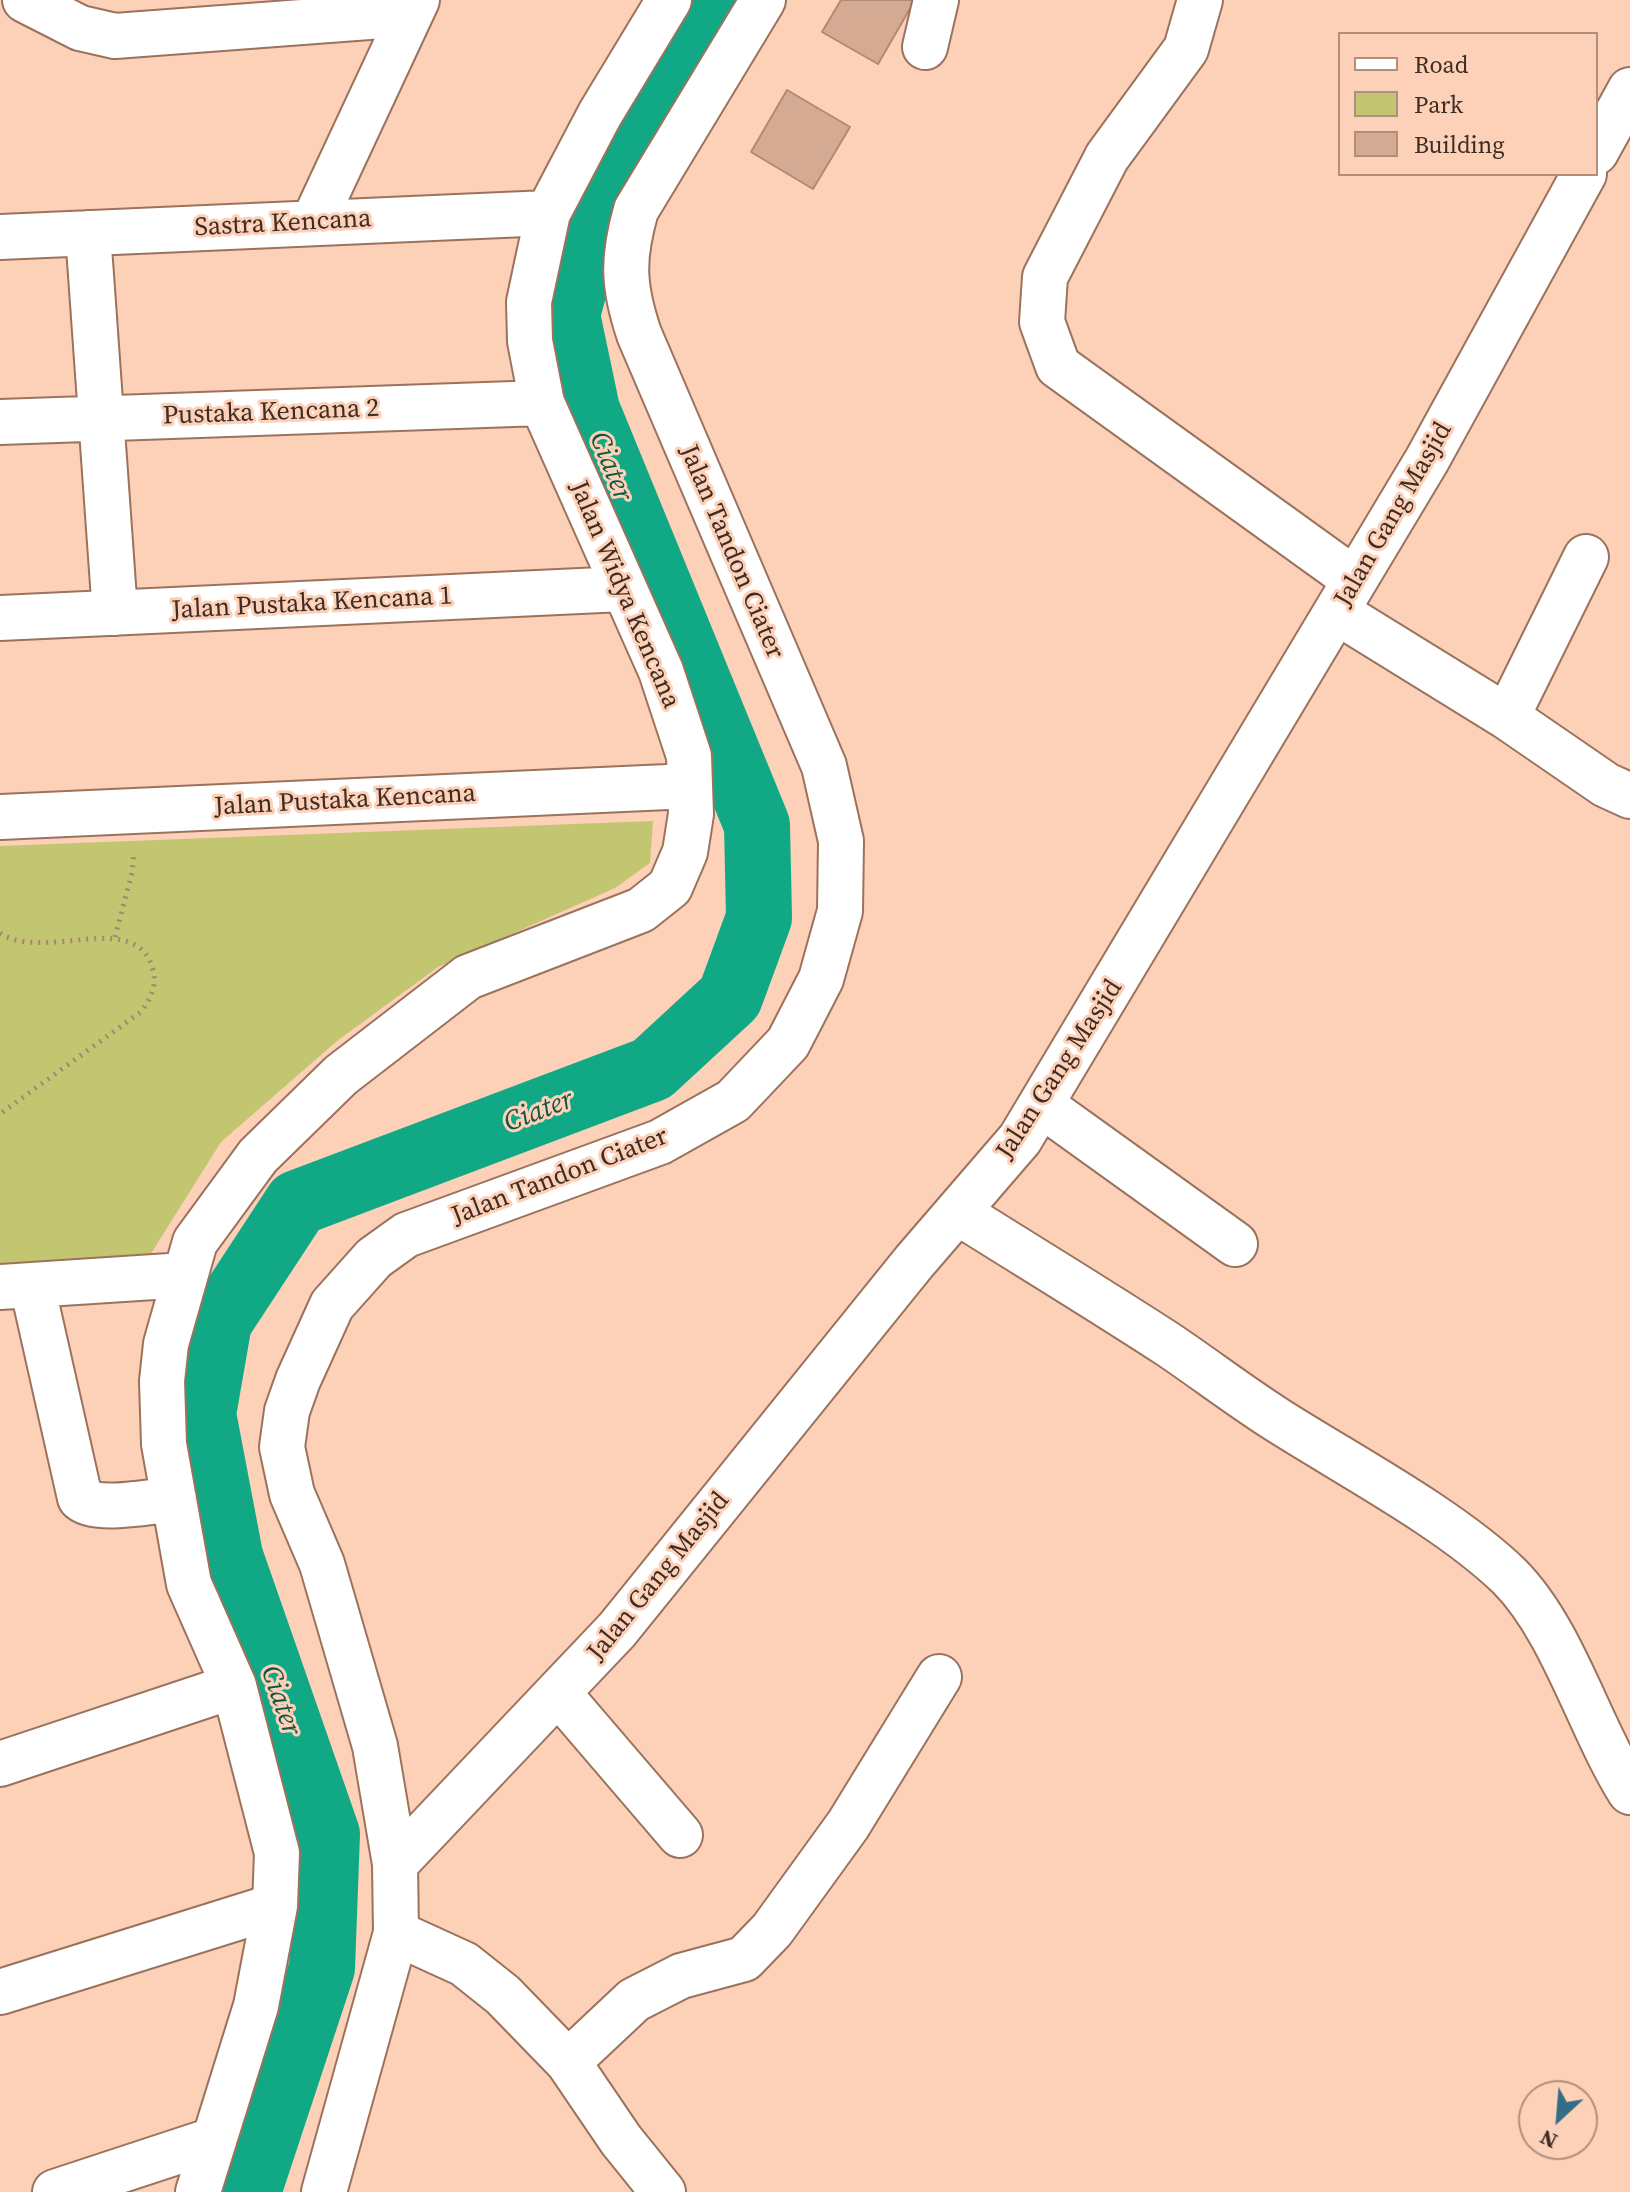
<!DOCTYPE html>
<style>
body{margin:0}
#map{position:relative;width:1630px;height:2192px;overflow:hidden;background:#fdd0b8;font-family:"Source Serif 4",serif}
canvas{display:block}
.legend{position:absolute;left:1338px;top:32px;width:260px;height:144px;box-sizing:border-box;background:#fdd0b8;border:2px solid #b18f7d;margin:0;padding:10px 14px;list-style:none;font-size:24px;color:#3f2d24}
.legend li{display:flex;align-items:center;gap:16px;height:40px}
.legend b{width:40px;border:2px solid #b18f7d}
.north{position:absolute;left:1518px;top:2080px;width:80px;height:80px;box-sizing:border-box;background:#fdd0b8;border:2px solid #b18f7d;border-radius:50%;rotate:206deg;font-size:22px;font-weight:700;line-height:32px;text-align:center;color:#3f2d24}
.north::after{content:'';display:block;margin:auto;width:28px;height:36px;background:#346d86;clip-path:polygon(50% 0,100% 100%,50% 72%,0 100%)}
</style>
<div id="map">
<canvas width="1630" height="2192"></canvas>
<ul class="legend">
<li><b style="height:10px;background:#fff"></b>Road</li>
<li><b style="height:22px;background:#c3c671"></b>Park</li>
<li><b style="height:22px;background:#d5aa93"></b>Building</li>
</ul>
<div class="north">N</div>
</div>
<script>
const c = document.querySelector('canvas').getContext('2d');
c.lineJoin = 'round';
function paint(path, color) {
  c.fillStyle = color;
  c.fill(path, 'evenodd');
}
function stroke(path, color, width, dash) {
  c.strokeStyle = color;
  c.lineWidth = width;
  c.lineCap = dash ? 'butt' : 'round';
  c.setLineDash(dash || []);
  c.stroke(path);
}
function label(font, color, halo, rows, align = 'center') {
  c.font = font + ' "Source Serif 4",serif';
  c.lineWidth = 6;
  c.setLineDash([]);
  c.textBaseline = 'middle';
  c.strokeStyle = halo;
  c.fillStyle = color;
  for (const [text, x, y, turn = 0] of rows) {
    c.save();
    c.translate(x, y);
    c.rotate((+turn || 0) * Math.PI / 180);
    c.textAlign = isNaN(turn) ? turn : align;
    if (halo) c.strokeText(text, 0, 0);
    c.fillText(text, 0, 0);
    c.restore();
  }
}
const green = new Path2D(`
 M653,821L650,863L615,888L438,967L337,1041L221,1142L147,1260L0,1268V846Z`);
const river = new Path2D(`
 M248,2192L322,1968L327,1834L230,1556L203,1414L219,1322L297,1203L652,1069L730,997L759,918L757,825L587,410L567,315L593,218L720,0`);
const building = new Path2D(`
 M841,0H915L878,64L822,32Z
 M787,90L850,127L813,189L751,152Z`);
const path = new Path2D(`
 M0,933C44,963 137,907 153,970C157,985 151,998 142,1011L0,1114
 M115,937L132,873L134,852`);
const minor = new Path2D(`
 M25,0L80,28L115,36L409,14
 M1200,0L1186,49L1107,157L1045,277L1042,322L1058,366L1355,580
 M925,47L936,0
 M1596,152L1630,90
 M313,223L417,0
 M88,233L115,613
 M0,237L548,213
 M0,422L542,403
 M1337,612L1507,717L1606,785L1630,796
 M0,618L623,589
 M1507,717L1586,557
 M0,817L690,786
 M1043,1106L1235,1244
 M959,1213C1029,1257 1100,1300 1169,1345C1206,1370 1241,1397 1279,1421C1350,1466 1450,1519 1509,1576C1563,1630 1589,1727 1630,1792
 M32,1285L80,1498C94,1513 153,1501 174,1499
 M0,1287L185,1275
 M560,1695L680,1835
 M0,1764L234,1686
 M395,1864L617,1630L914,1262L1020,1139L1427,460L1584,174
 M396,1933L464,1964L503,1995L568,2062L621,2140L663,2192
 M0,1992L275,1906
 M568,2062L634,2000L681,1976L744,1959L772,1930L848,1825L939,1677
 M55,2192L213,2140
 M198,2192L256,2006L275,1906L277,1853L234,1686L189,1584L164,1444L162,1381L166,1344L195,1242L258,1156L341,1075L468,977L641,910L670,887L685,852L691,814L689,756L661,671L542,403L530,341L529,302L548,213L600,114L669,0
 M324,2192L396,1933L395,1864L375,1746L322,1564L292,1494L282,1447L287,1411L298,1380L332,1305L374,1258L406,1235L660,1142L733,1101L788,1043L821,979L840,911L841,841L824,766L639,334C623,286 622,259 636,210L763,0`);
const streetNames = [
 ["Sastra Kencana",283,224,-3],
 ["Pustaka Kencana 2",271,413,-2],
 ["Jalan Gang Masjid",1394,515,-60],
 ["Jalan Tandon Ciater",731,552,67],
 ["Jalan Widya Kencana",624,595,67],
 ["Jalan Pustaka Kencana 1",312,604,-3],
 ["Jalan Pustaka Kencana",345,801,-3],
 ["Jalan Gang Masjid",1060,1070,-57],
 ["Jalan Tandon Ciater",560,1177,-21],
 ["Jalan Gang Masjid",659,1577,-51]
];
const waterNames = [
 ["Ciater",610,467,68],
 ["Ciater",539,1112,-21],
 ["Ciater",280,1701,71]
];
paint(green, '#c3c671');
stroke(river, '#11a985', 66);
paint(building, '#d5aa93');
stroke(building, '#b28972', 2);
stroke(minor, '#9b735d', 48);
stroke(path, '#a68574', 5, [2, 6]);
stroke(minor, '#fff', 44);
label('26px', '#3f2d24', '#fdd0b8', streetNames);
label('italic 28px', '#105845', '#fdd0b8', waterNames);
</script>
